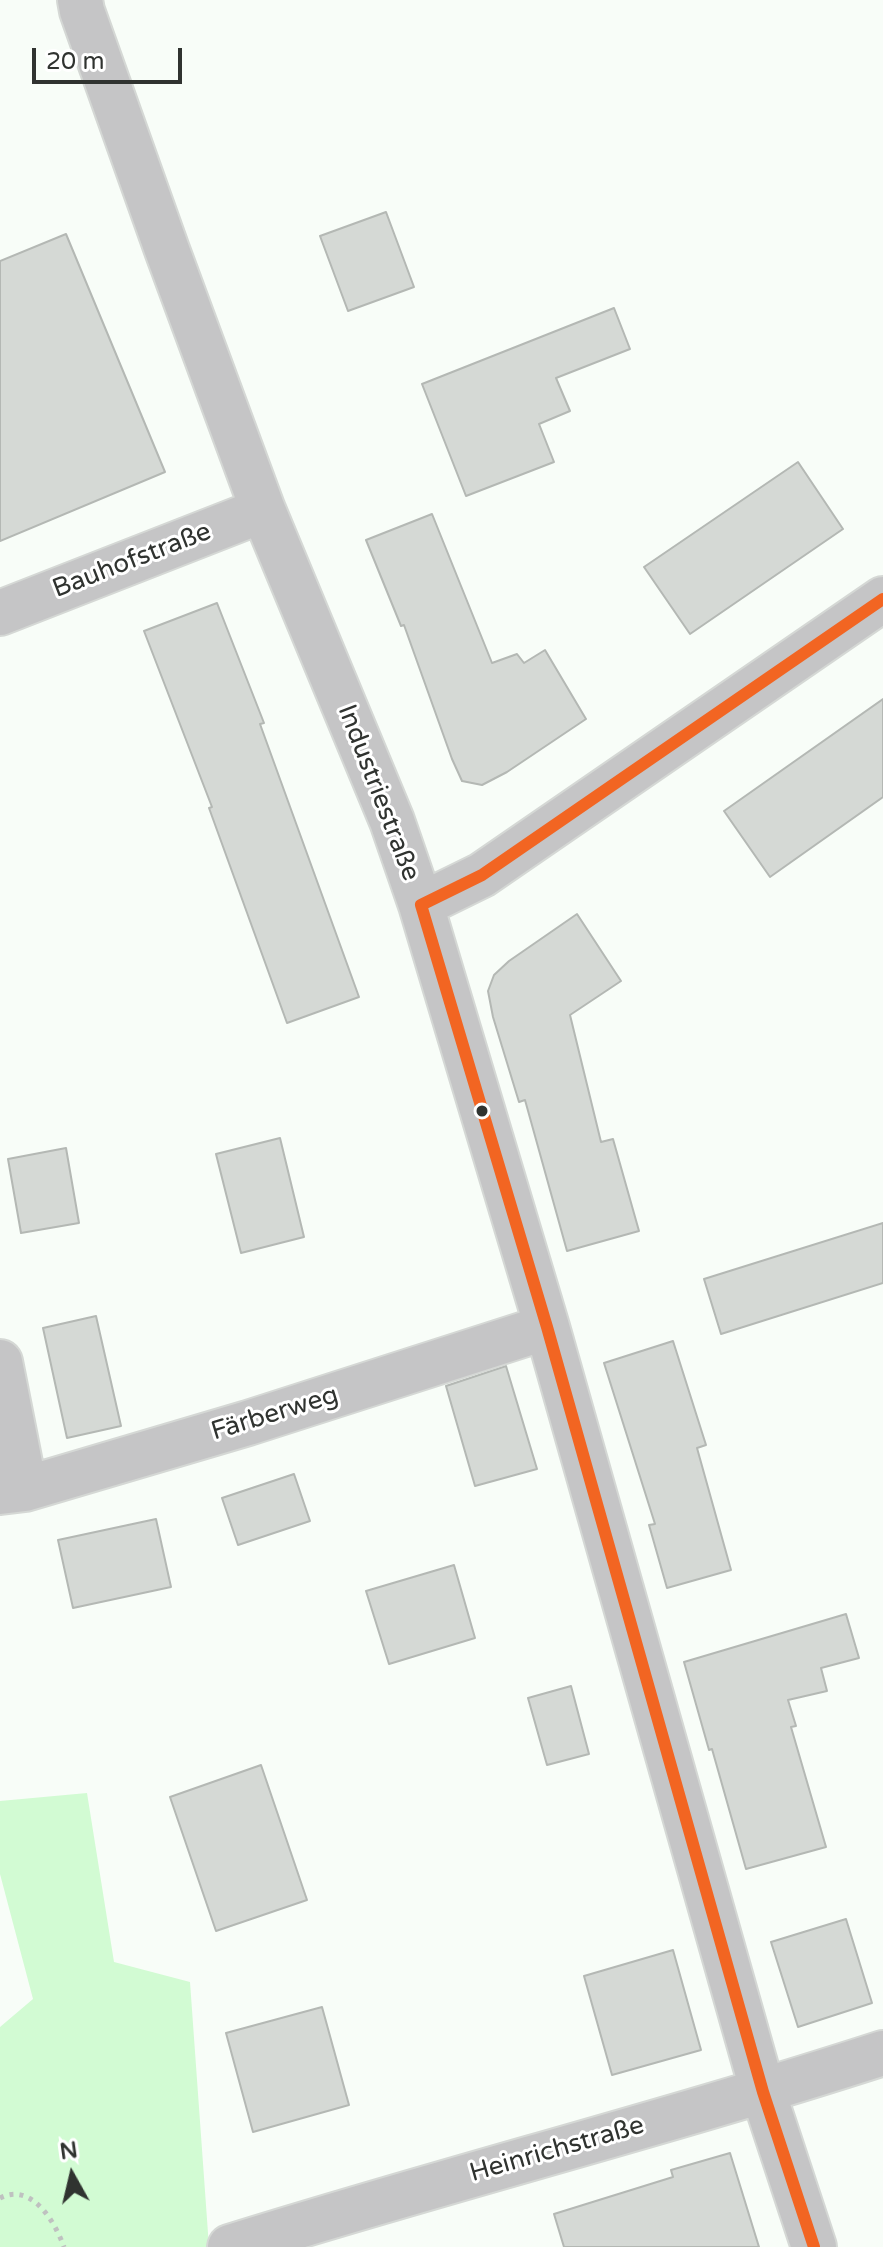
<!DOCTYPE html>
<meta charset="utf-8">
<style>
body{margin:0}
#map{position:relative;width:883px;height:2247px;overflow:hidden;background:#f8fdf8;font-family:"Varela Round",sans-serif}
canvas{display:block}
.north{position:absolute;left:32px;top:2135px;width:80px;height:80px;-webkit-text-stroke:6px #fff;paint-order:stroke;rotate:352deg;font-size:22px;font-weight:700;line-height:32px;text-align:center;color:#303330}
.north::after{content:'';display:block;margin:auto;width:28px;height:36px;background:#303330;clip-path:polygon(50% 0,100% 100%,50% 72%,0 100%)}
.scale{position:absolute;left:32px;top:48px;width:150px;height:36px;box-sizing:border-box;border:4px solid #303330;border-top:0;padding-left:10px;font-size:24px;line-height:28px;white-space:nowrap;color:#303330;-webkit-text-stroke:6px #fff;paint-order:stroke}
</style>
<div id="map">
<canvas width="883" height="2247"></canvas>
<div class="north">N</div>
<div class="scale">20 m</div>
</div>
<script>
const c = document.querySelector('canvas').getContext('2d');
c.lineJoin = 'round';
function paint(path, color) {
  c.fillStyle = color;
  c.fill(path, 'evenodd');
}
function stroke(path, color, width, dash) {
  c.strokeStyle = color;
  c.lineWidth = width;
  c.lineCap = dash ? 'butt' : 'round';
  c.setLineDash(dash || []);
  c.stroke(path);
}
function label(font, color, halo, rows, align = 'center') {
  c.font = font + ' "Varela Round",sans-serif';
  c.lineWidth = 6;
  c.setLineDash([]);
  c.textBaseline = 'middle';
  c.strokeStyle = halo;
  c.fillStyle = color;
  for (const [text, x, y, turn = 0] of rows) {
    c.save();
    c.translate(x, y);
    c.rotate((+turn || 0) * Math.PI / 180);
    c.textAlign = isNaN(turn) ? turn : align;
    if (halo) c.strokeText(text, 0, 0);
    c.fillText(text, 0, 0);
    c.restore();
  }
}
const green = new Path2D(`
 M87,1793L114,1962L190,1982L209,2247H0V2027L33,1999L0,1874V1801Z`);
const building = new Path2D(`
 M386,212L414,287L348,311L320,236Z
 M66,234L165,472L0,541V261Z
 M614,308L630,349L556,378L570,411L539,424L554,462L466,496L422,384Z
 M798,462L843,529L690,634L644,567Z
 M432,514L492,663L517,654L524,663L545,650L586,719L507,772L482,785L462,781L452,759L404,625L401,626L366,540Z
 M217,603L264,723L260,724L359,997L287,1023L209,808L212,807L144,631Z
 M883,699V797L770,877L724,811Z
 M577,914L621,981L570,1015L601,1142L613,1139L639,1231L567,1251L525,1100L519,1102L493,1017L488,991L494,975L509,961Z
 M280,1138L304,1237L241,1253L216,1154Z
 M66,1148L79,1223L21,1233L8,1159Z
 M883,1223V1283L721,1334L704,1279Z
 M96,1316L121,1426L67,1438L43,1328Z
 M673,1341L706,1445L697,1448L731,1570L667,1588L649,1525L655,1524L604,1363Z
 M506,1366L537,1469L475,1486L446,1386Z
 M294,1474L310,1521L238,1545L222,1498Z
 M156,1519L171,1587L73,1608L58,1540Z
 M454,1565L475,1638L389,1664L366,1591Z
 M846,1614L859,1658L821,1668L827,1691L788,1700L796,1726L791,1727L826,1847L746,1869L712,1749L709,1750L684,1662Z
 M571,1686L589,1754L547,1765L528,1698Z
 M261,1765L307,1900L216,1931L170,1797Z
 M846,1919L872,2003L798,2027L771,1942Z
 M673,1950L701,2050L612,2075L584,1976Z
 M322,2007L349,2105L253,2132L226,2033Z
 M730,2153L759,2247H564L554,2214L673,2177L671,2170Z`);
const path = new Path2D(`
 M0,2198C32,2182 55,2222 64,2247`);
const street = new Path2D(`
 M80,0L82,11L167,250L263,510L392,821L421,905L547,1327L763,2092L814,2247
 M0,613L263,510
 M421,905L482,875L883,599
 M0,1362L25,1489
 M0,1492L25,1489L248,1423L547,1327
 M230,2247C447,2179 667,2123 883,2053`);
const bus1 = new Path2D(`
 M814,2247L763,2092L547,1327L421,905L482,875L883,599`);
const markers = [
 [482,1111,7,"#303330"]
];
const streetNames = [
 ["Bauhofstraße",132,561,-21],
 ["Industriestraße",378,793,69],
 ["Färberweg",275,1414,-17],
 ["Heinrichstraße",557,2150,-16]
];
paint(green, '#d2fbd3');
paint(building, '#d5d9d5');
stroke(building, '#b4b8b4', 2);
stroke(street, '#d5d8d5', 48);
stroke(path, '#bfc1c0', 5, [4, 6]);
stroke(street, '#c5c5c6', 44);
stroke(bus1, '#f26522', 12);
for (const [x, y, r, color] of markers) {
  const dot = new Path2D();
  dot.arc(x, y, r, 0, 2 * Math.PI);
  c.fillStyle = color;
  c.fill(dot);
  stroke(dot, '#fff', 3);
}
label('26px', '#303330', '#fff', streetNames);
</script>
